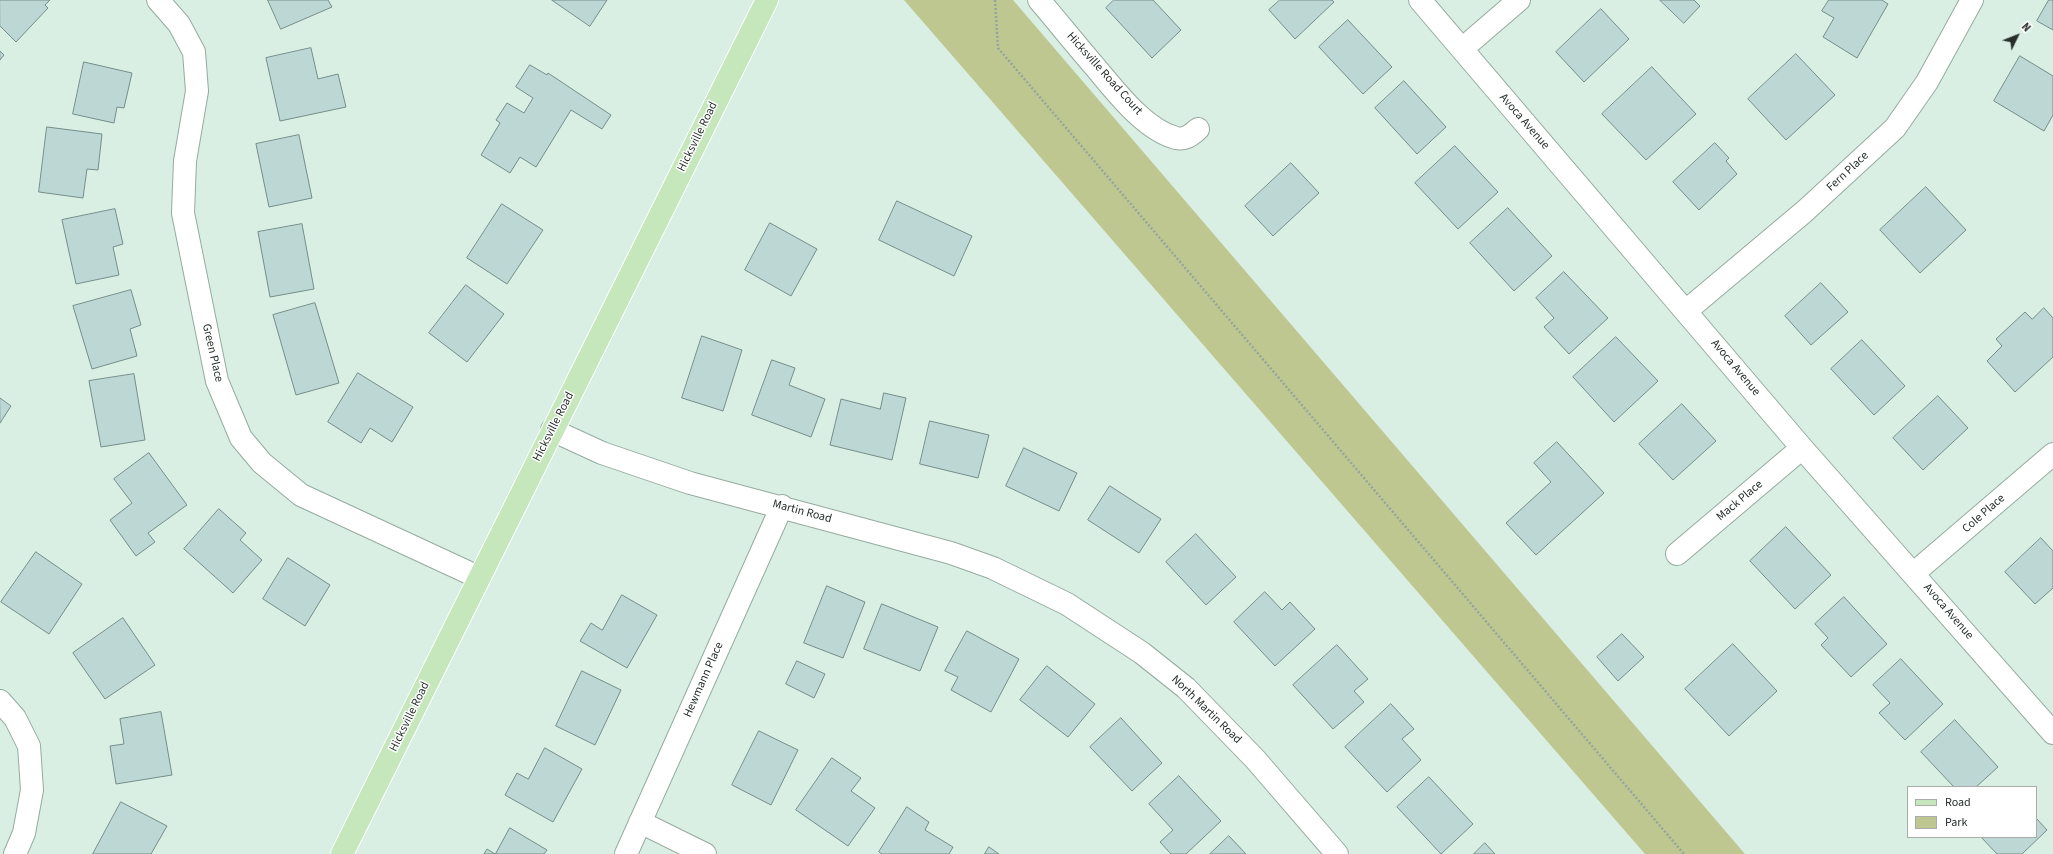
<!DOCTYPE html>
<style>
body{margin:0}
#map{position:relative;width:2053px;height:854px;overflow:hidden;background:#d9efe3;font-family:"Source Sans 3",sans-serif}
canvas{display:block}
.legend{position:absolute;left:1907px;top:786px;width:130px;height:52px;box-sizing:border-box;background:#fff;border:1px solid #a8acaa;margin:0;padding:5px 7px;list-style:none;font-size:12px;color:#262f2a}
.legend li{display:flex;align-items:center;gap:8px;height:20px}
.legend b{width:20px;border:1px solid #a8acaa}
.north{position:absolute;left:1997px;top:16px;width:40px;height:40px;-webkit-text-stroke:3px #fff;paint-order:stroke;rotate:47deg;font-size:11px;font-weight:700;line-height:16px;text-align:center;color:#262f2a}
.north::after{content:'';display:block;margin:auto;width:14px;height:18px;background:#262f2a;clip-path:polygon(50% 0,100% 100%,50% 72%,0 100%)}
</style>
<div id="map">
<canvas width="2053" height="854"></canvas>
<ul class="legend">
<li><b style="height:5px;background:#c5e7bb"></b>Road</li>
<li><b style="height:11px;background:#bfc791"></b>Park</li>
</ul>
<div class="north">N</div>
</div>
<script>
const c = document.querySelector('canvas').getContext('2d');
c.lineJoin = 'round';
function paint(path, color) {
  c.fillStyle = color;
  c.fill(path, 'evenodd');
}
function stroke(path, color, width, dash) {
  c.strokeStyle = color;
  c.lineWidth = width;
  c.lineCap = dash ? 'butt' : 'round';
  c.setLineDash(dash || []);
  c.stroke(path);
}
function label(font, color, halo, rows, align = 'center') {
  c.font = font + ' "Source Sans 3",sans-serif';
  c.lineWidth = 3;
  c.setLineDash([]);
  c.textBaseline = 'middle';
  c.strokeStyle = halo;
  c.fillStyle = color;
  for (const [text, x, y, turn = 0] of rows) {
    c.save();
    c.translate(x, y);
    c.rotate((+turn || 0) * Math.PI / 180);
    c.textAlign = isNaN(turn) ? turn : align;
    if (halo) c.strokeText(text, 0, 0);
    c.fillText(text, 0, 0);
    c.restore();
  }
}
const green = new Path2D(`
 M904,0H1013L1745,854H1645Z`);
const building = new Path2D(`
 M0,0H50L45,5L48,8L16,42L0,26Z
 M268,0H328L332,7L281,29Z
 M552,0H607L590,26Z
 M1114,0H1153L1181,30L1152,58L1106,8Z
 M1280,0H1332L1334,2L1295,39L1269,10Z
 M1660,0H1694L1700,6L1684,23Z
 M1829,0H1882L1888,4L1857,58L1823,37L1834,18L1822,11Z
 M2049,0H2053V30L2037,21Z
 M1601,9L1629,39L1584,82L1556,52Z
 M1348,20L1392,67L1363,94L1319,47Z
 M311,48L318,79L338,74L346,107L280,121L266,58Z
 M0,51L4,55L0,60Z
 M1796,54L1835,95L1786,140L1748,99Z
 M2020,56L2053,76V115L2044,131L1994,101Z
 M84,62L132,73L124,108L117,107L114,123L73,114Z
 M530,65L547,75L548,73L611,115L602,129L571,110L536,167L520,157L510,173L481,155L500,123L496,120L507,103L524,113L533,98L516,87Z
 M1652,67L1696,114L1646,160L1602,114Z
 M1404,81L1446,127L1417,154L1375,108Z
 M47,127L102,134L98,170L87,169L83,198L39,192Z
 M299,135L312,198L269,207L256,144Z
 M1715,143L1729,158L1726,161L1737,174L1699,210L1673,182Z
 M1455,146L1498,192L1458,229L1415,183Z
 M1291,163L1319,193L1273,236L1245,206Z
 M1926,187L1966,230L1920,273L1880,230Z
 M897,201L972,236L954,276L879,240Z
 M502,204L543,230L507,284L467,258Z
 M1508,208L1552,256L1514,291L1470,243Z
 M115,209L123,244L113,247L119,275L76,284L62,220Z
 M770,223L817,249L791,296L745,270Z
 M302,224L314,289L270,297L258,232Z
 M1564,272L1608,318L1569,354L1544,327L1554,318L1536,298Z
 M1821,283L1848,312L1811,345L1785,316Z
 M466,285L504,314L467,362L429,333Z
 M131,290L141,325L130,329L137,356L92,369L73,306Z
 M315,303L339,383L296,395L273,315Z
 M2044,308L2053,318V357L2015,392L1987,361L2002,346L1996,339L2025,312L2032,319Z
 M702,336L742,350L723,411L682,398Z
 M1616,337L1658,381L1614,422L1573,377Z
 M1862,340L1905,386L1874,415L1831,369Z
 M772,360L795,368L789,385L825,399L811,437L752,415Z
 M358,373L413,407L392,442L370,428L361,443L328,422Z
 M134,374L145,440L101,447L89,381Z
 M884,393L906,398L892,460L830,445L841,399L880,409Z
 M1938,396L1968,428L1923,470L1893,438Z
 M0,398L11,406L0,423Z
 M1682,404L1716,441L1673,480L1639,444Z
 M930,421L989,435L978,478L920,464Z
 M1557,442L1604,493L1536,555L1506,523L1551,482L1534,463Z
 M1024,448L1077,473L1059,511L1006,486Z
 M149,453L187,505L148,533L155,542L136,556L110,520L132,503L114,479Z
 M1110,486L1161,519L1139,553L1088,520Z
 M219,509L246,533L240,540L262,560L233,593L184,549Z
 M1786,527L1831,575L1795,609L1750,561Z
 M1196,534L1236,577L1206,605L1166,562Z
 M2041,538L2053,551V588L2035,604L2005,572Z
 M36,552L82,584L49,634L1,602Z
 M288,558L330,585L305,626L263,599Z
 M827,586L865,602L843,658L804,643Z
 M1265,592L1282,610L1290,602L1315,629L1275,666L1234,622Z
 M622,595L657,615L627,668L580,641L591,623L602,630Z
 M1844,597L1887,644L1851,677L1821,645L1828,638L1815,624Z
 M882,604L938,627L920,671L864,649Z
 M123,618L155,665L105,699L73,653Z
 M967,631L1019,659L991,712L951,690L958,677L945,671Z
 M1622,634L1644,657L1618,681L1597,657Z
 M1733,644L1777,691L1729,736L1685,689Z
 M1337,645L1368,679L1354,691L1364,702L1333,729L1293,685Z
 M1901,659L1943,704L1905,740L1879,713L1890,703L1873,685Z
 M797,661L825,674L814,698L786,684Z
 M1047,666L1095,704L1068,737L1020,700Z
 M582,671L621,690L595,745L556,726Z
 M1391,704L1414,729L1402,739L1421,760L1387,792L1345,747Z
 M161,712L172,775L116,784L110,746L124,744L120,719Z
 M1121,718L1162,763L1132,791L1090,747Z
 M1955,720L1998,767L1976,787H1954L1921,752Z
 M759,731L798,750L771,805L732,785Z
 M545,748L582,769L553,822L505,795L517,773L528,779Z
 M832,758L861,778L851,791L875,808L848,846L796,810Z
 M1179,776L1221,821L1186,854H1171L1160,842L1173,830L1149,804Z
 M1429,777L1473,824L1441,854L1397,807Z
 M121,802L167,826L151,854H93Z
 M907,807L929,822L925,830L953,847L949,854H882L879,852Z
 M2036,818L2047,830L2022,854H1997L1981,837H2036Z
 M510,828L547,850L544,854H484L487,849L495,854Z
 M1229,836L1246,854H1210Z
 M1485,843L1495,854H1474Z
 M989,847L999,854H985Z`);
const path = new Path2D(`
 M995,0L998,48L1684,854`);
const minor = new Path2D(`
 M158,0L179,24L194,52L197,91L185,161L183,213L217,381L241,438L262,463L301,495L478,577
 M1039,0C1056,20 1073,41 1090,61C1112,86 1142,129 1176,138C1186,140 1191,135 1198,129
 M1420,0L1802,448L2053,733
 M1462,49L1519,0
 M1686,311L1805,211L1895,128L1927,82L1972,0
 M552,430L602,453L690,483L951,553L993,568L1067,604L1142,653L1186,688L1255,759L1337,854
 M1677,554L1802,448
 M1914,573L2053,454
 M0,701L15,718L29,746L32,790L24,833L15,854
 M640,822L705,854
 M626,854L782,506`);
const major = new Path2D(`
 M342,854L767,0`);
const streetNames = [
 ["Hicksville Road Court",1104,74,48],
 ["Avoca Avenue",1524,122,49],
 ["Hicksville Road",698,137,-64],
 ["Fern Place",1848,172,-43],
 ["Green Place",212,353,77],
 ["Avoca Avenue",1735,368,50],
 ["Hicksville Road",554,427,-63],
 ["Mack Place",1740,501,-40],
 ["Martin Road",802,512,15],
 ["Cole Place",1984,514,-41],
 ["Avoca Avenue",1948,612,49],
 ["Hewmann Place",704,680,-66],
 ["North Martin Road",1206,710,44],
 ["Hicksville Road",410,717,-64]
];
paint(green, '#bfc791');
paint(building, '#bdd7d4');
stroke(building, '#758d8a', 1);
stroke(minor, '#95aba0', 24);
stroke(major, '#fff', 24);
stroke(path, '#94a59c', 2.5, [2, 2]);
stroke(minor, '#fff', 22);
stroke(major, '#c5e7bb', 22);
label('12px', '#262f2a', '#fff', streetNames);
</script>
